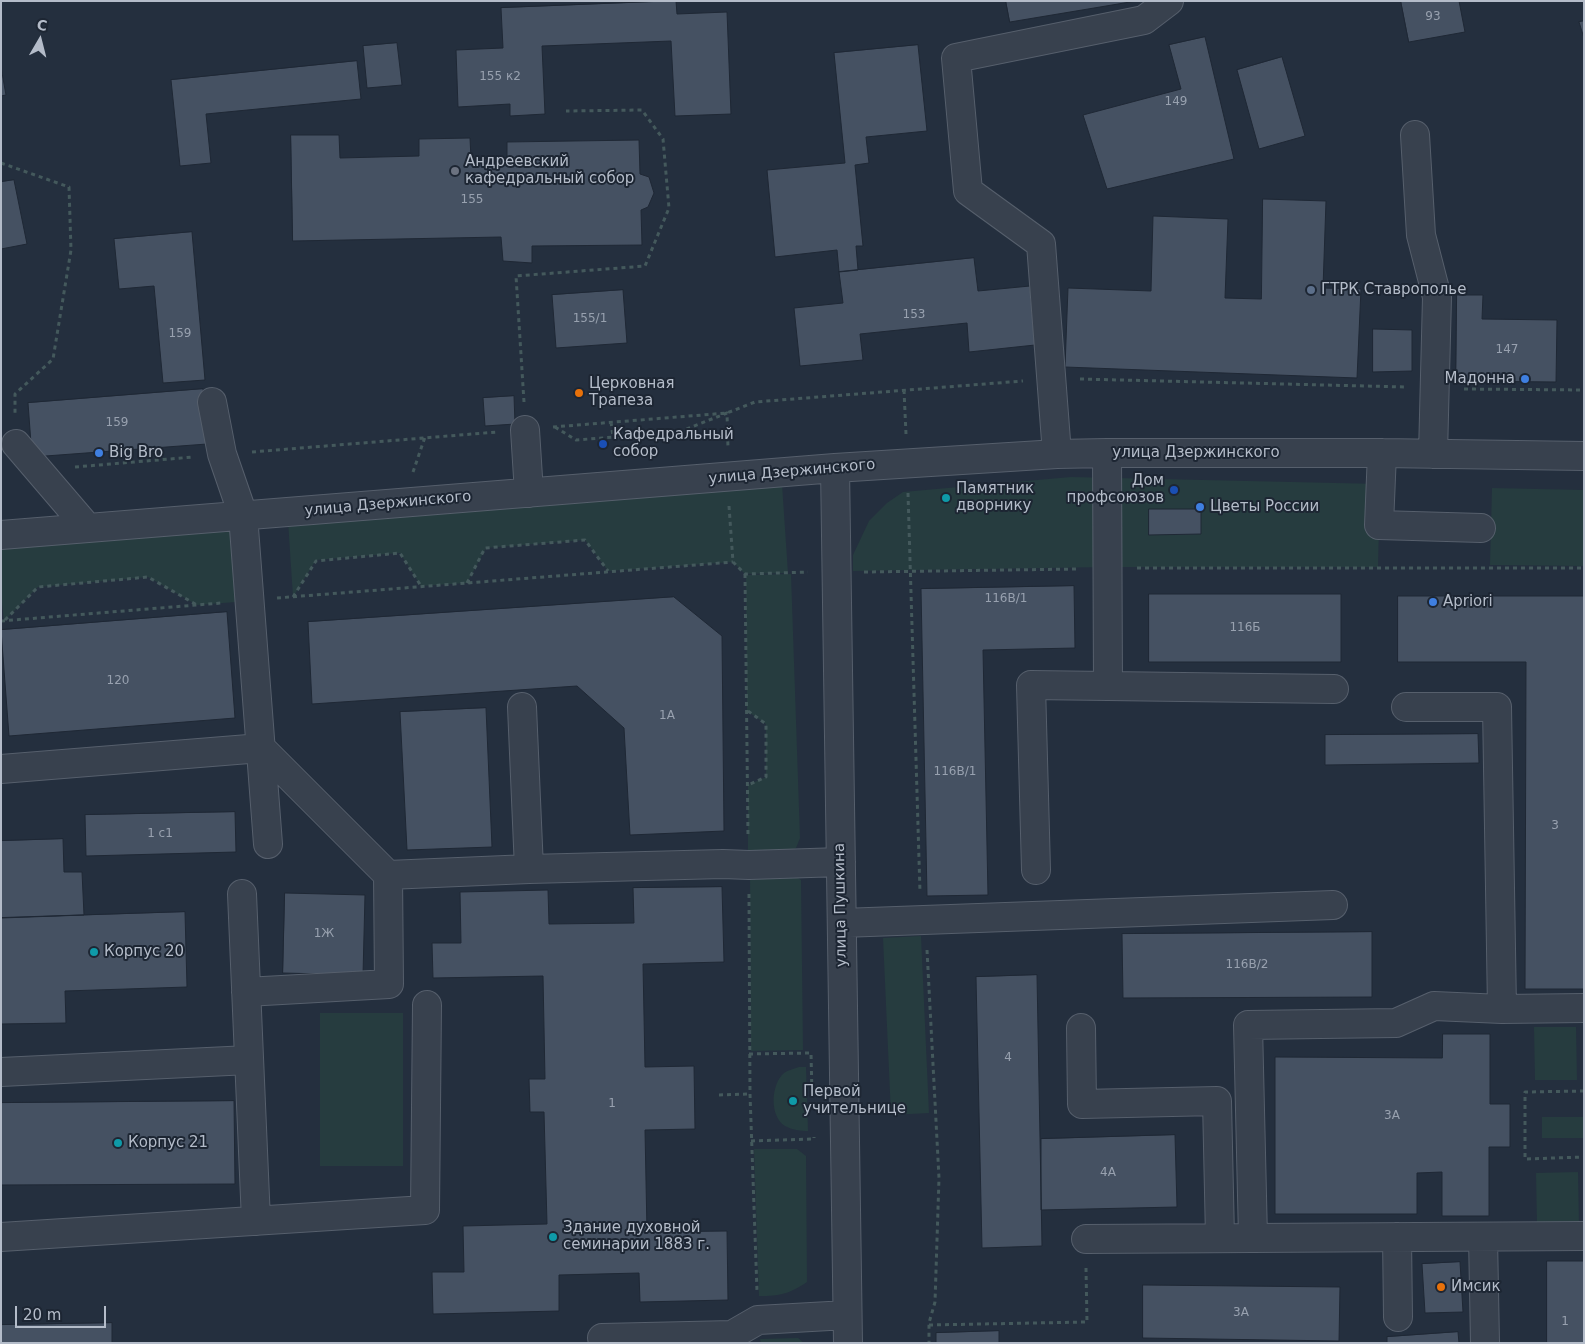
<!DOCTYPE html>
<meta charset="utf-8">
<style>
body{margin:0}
#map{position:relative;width:1585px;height:1344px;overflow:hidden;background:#242f3e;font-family:"DejaVu Sans",sans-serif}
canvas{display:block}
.frame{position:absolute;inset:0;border:2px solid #b4bcc9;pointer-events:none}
.north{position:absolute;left:15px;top:15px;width:50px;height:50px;-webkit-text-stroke:4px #1d2633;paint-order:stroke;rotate:8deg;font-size:14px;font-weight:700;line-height:20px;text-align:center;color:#b4bcc9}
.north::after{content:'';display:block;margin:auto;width:18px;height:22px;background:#b4bcc9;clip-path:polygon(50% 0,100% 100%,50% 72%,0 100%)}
.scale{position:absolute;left:15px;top:1306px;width:91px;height:22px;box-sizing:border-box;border:2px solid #b4bcc9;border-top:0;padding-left:6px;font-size:15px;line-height:18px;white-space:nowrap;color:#b4bcc9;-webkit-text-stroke:4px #1d2633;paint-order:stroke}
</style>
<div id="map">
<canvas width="1585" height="1344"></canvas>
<div class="frame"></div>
<div class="north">С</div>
<div class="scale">20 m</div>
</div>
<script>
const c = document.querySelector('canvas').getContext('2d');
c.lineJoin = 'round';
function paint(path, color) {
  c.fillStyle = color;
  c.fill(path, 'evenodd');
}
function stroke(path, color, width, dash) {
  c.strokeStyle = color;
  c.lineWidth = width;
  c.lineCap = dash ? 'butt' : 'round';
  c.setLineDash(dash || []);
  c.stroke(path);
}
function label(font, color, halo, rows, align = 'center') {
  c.font = font + ' "DejaVu Sans",sans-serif';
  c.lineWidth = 4;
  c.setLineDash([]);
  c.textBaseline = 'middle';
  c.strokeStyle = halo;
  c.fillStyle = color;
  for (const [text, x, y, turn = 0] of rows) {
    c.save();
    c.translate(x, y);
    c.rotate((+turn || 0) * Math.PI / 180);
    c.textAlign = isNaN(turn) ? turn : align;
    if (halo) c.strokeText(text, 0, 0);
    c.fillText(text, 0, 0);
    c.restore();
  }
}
const green = new Path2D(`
 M1071,477L1380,484L1378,567H1109L853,571V555L869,521L887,503L903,492Z
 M782,484L788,573L745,574L733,562L608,571L585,540L486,548L467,583L421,586L400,553L316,560L293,597L288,521Z
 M1492,488L1584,490V566L1490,565Z
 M241,524L249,601L197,605L148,577L38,587L4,621L1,595V545Z
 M791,574L800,838L796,848L791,850L748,852V785L766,777V724L747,711L746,575Z
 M750,874H792L801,880L803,1050L751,1051Z
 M921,936L929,1113L891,1115L883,938Z
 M320,1013H403V1166H320Z
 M1534,1027H1576L1577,1080H1535Z
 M799,1067H806L808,1131C801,1131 792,1130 785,1126C769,1116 771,1084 784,1073C788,1070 794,1069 799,1067Z
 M1542,1117H1584V1138H1542Z
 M754,1149H797L806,1156L807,1282C789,1294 780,1296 759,1296Z
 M1578,1172L1579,1225L1537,1226L1536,1173Z
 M798,1338L804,1343H761L760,1339Z`);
const building = new Path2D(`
 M676,1L677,14L727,12L731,114L675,116L671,41L542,46L545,114L510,116V104L458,107L456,50L503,48L501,8Z
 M1006,1H1136L1010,22Z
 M1401,1H1459L1465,32L1409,42Z
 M1584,21V38L1579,22Z
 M1205,37L1234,159L1107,189L1083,115L1181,89L1169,45Z
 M397,43L402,85L367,88L363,46Z
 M918,45L927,131L866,137L869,163L855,165L863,246H856L858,270L839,272L837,250L775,257L767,170L845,163L834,53Z
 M1282,57L1305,136L1259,149L1237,70Z
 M357,61L361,99L206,114L211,163L180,166L171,80Z
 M1,67L6,95L1,96Z
 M291,135H339L340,158L419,156V139L470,138L471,159L507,158V142L639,140L640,174L649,177L654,193L648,207L641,210L642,245L532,246V263L503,261L501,237L293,241Z
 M14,180L27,244L1,249V182Z
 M1263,199L1326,201L1323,288L1361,289L1357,378L1065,367L1068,288L1151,291L1153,216L1228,219L1225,298L1261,299Z
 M192,232L205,380L163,383L154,286L119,289L114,239Z
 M974,258L978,291L1030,286L1035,345L969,352L967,323L860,334L863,360L800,366L794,308L843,303L839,272Z
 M623,290L627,343L556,348L552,295Z
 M1457,295H1483L1482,319L1557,320L1556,382L1456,381Z
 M1373,329L1412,330V371L1373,372Z
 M203,389L207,444L32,457L28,403Z
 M514,396L515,424L485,426L483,398Z
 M1149,509H1201V534L1149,535Z
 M1074,586L1075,648L983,650L988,895L927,896L921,589Z
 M1149,594H1341V662H1149Z
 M1398,596H1584V989H1525L1526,662H1398Z
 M674,597L722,636L724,831L630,835L624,728L577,686L312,704L308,622Z
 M227,612L235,718L9,736L1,630Z
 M486,708L492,847L407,850L400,712Z
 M1478,734L1479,763L1325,765V735Z
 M235,812L236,852L86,856L85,815Z
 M63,839L64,872H82L84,915L1,918V841Z
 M722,887L724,962L643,964L645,1067L694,1066L695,1129L645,1130L647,1232L727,1231L728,1300L640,1302L639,1273L559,1275V1311L433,1314L432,1272H464L463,1226L547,1224L544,1112H530L529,1079H545L543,976L433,978L432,943H461L460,892L548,890L549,924L634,923L633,888Z
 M285,893L365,895L363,975L283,973Z
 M185,912L187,987L65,991L66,1023L1,1024V918Z
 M1372,932V997L1123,998L1122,934Z
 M1037,975L1042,1246L982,1248L976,977Z
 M1443,1034H1490V1104H1510V1147H1489V1216H1442V1172L1417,1173V1214H1275V1057L1442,1058Z
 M234,1101L235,1184L1,1185V1103Z
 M1175,1135L1177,1207L1041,1210V1139Z
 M1547,1261H1584V1343H1547Z
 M1460,1262L1463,1312L1425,1313L1422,1264Z
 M1143,1285L1340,1287L1339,1341L1143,1338Z
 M112,1323V1343H1V1325Z
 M999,1331V1343H936V1333Z
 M1458,1332L1459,1343H1387V1337Z`);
const path = new Path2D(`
 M1,163L69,187L71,250L53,359L15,394V416
 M1080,379L1406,387
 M1464,389L1584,390
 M904,390L906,434
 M524,402L516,276L645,266L669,208L663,139L642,110L566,111
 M611,422L613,437
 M553,427L727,413L755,402L1023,381
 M555,427L576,440L679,432L727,413L728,448
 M252,452L497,432
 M75,467L193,457
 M413,472L425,437
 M908,493L920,892
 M729,506L733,562L745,574L808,572
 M1137,568H1584
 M864,572L1078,569
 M745,574L748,836
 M467,583L485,548L585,540L608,571
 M293,597L316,561L400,553L421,586
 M277,598L733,562
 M5,620L38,587L148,577L197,605
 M1,621L221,603
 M748,711L766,724V777L748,785
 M749,894L750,1094L757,1291
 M927,950L939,1178L935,1302L929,1323V1343
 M749,1054L811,1053L812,1095
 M1584,1091L1525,1092V1159L1584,1157
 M719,1095L750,1094
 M751,1141L814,1139V1137
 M929,1325L1087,1322L1086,1268`);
const minor = new Path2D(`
 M1415,135L1421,235L1437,297L1433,454
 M212,402L222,454L243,515L268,844
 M525,430L529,493
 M16,444L87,527
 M1382,453L1379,525L1481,528
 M1057,454L1041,244L968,191L956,58L1144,20L1169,1
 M835,468L848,1343
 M1,535L835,468L1057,454L1107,453H1382L1584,456
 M1108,686L1334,689
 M522,707L529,869
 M1406,707H1497L1502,1009
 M1,769L261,748L388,875L389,984L246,992
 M1036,870L1031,685L1108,686L1107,453
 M388,875L529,869L723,864L749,865L841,862
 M242,894L256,1221
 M842,923L1333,905
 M1081,1028L1082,1104L1217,1101L1220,1238
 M1,1072L249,1060
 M1,1237L425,1210L427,1005
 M1397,1237L1398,1317
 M1483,1237L1485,1343
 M1253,1238L1248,1025L1396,1023L1434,1006L1502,1009L1584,1008
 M1086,1239L1584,1236
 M602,1338L732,1335L758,1320L847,1315`);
const markers = [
 [455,171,5,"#6b7280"],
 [1311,290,5,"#5c6f8a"],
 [1525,379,5,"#3f7fe0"],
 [579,393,5,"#e8710a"],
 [603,444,5,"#1a4fb4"],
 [99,453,5,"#3f7fe0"],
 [1174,490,5,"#1a4fb4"],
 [946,498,5,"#0f9aa8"],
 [1200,507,5,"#3f7fe0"],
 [1433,602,5,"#3f7fe0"],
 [94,952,5,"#0f9aa8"],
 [793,1101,5,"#0f9aa8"],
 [118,1143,5,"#0f9aa8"],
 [553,1237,5,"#0f9aa8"],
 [1441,1287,5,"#e8710a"]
];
const numberNames = [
 ["93",1433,17],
 ["155 к2",500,77],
 ["149",1176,102],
 ["155",472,200],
 ["153",914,315],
 ["155/1",590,319],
 ["159",180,334],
 ["147",1507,350],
 ["159",117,423],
 ["116В/1",1006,599],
 ["116Б",1245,628],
 ["120",118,681],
 ["1А",667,716],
 ["116В/1",955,772],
 ["3",1555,826],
 ["1 с1",160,834],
 ["1Ж",324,934],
 ["116В/2",1247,965],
 ["4",1008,1058],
 ["1",612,1104],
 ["3А",1392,1116],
 ["4А",1108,1173],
 ["3А",1241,1313],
 ["1",1565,1322]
];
const poiNames = [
 ["Андреевский",465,162],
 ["кафедральный собор",465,179],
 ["ГТРК Ставрополье",1321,290],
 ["Мадонна",1515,379,"right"],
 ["Церковная",589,384],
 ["Трапеза",589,401],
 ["Кафедральный",613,435],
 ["собор",613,452],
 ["Big Bro",109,453],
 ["Дом",1164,481,"right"],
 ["профсоюзов",1164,498,"right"],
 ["Памятник",956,489],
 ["дворнику",956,506],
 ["Цветы России",1210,507],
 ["Apriori",1443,602],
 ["Корпус 20",104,952],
 ["Первой",803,1092],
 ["учительнице",803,1109],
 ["Корпус 21",128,1143],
 ["Здание духовной",563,1228],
 ["семинарии 1883 г.",563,1245],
 ["Имсик",1451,1287]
];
const streetNames = [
 ["улица Дзержинского",1196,453],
 ["улица Дзержинского",792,472,-5],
 ["улица Дзержинского",388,504,-5],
 ["улица Пушкина",841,905,-91]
];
paint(green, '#263c3f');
paint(building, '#455162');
stroke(building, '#1f2835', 1);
stroke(minor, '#565f6c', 30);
stroke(path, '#44595c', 3, [4, 4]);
stroke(minor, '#38414e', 28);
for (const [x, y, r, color] of markers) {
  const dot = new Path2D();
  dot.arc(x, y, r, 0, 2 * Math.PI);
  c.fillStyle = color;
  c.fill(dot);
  stroke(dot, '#1d2633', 2);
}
label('12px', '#98a1af', null, numberNames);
label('15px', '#b4bcc9', '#1d2633', poiNames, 'left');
label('15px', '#b4bcc9', '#1d2633', streetNames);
</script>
